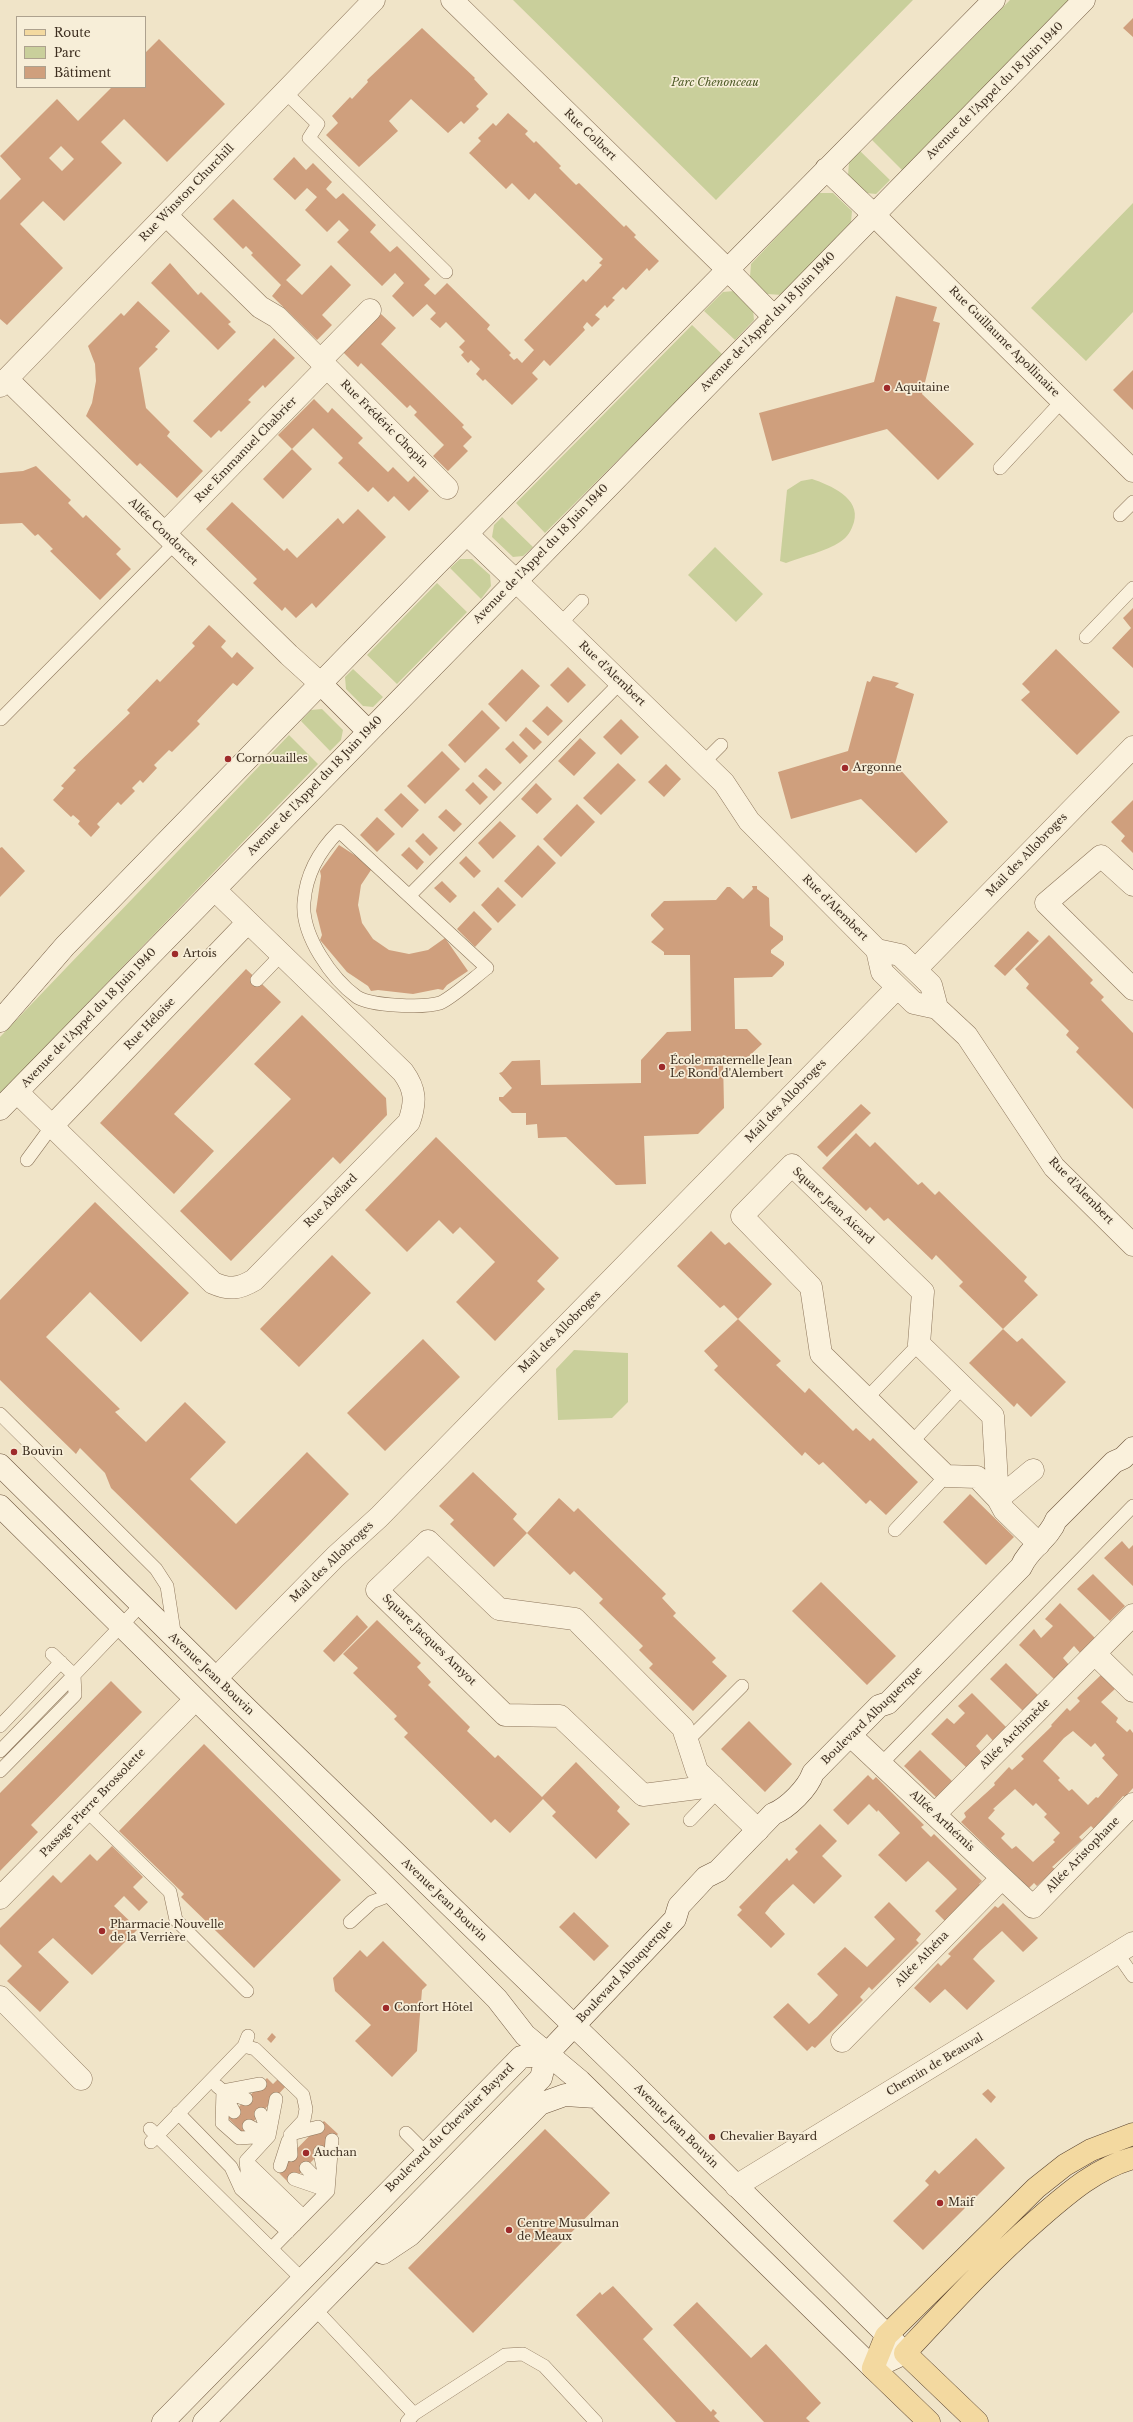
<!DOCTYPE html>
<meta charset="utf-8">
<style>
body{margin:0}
#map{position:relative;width:1133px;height:2422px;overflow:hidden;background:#f0e4c8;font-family:"Libre Baskerville",serif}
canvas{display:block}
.legend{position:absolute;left:16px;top:16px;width:130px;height:72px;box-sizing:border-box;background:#f7eed8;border:1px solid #ada18e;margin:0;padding:5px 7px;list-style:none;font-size:12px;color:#3d2e20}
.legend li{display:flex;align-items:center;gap:8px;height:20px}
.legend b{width:20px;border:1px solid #ada18e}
</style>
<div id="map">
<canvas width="1133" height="2422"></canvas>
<ul class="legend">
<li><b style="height:5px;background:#f3d9a0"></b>Route</li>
<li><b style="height:11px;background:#c9cf9b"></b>Parc</li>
<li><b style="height:11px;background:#cf9f7d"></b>Bâtiment</li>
</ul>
</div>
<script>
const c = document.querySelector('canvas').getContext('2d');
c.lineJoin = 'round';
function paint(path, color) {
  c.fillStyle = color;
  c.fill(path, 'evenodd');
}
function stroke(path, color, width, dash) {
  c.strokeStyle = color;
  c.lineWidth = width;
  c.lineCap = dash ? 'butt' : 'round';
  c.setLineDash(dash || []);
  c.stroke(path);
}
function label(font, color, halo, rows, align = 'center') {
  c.font = font + ' "Libre Baskerville",serif';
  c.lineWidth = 3.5;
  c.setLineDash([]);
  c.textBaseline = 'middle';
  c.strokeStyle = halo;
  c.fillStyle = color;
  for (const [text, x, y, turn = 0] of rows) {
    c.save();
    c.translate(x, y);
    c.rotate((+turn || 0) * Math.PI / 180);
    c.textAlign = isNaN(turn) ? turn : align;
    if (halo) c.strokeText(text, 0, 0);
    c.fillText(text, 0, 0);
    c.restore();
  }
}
const green = new Path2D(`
 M513,0H913L716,200Z
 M1010,0H1071L903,171L872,140Z
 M860,151L890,180L876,194L866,193L848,175L849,163Z
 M818,193H833L852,211L851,222L782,295L767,294L750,277L751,264Z
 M1133,203V312L1086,361L1031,308Z
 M734,291L753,309L754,320L735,340L704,311L723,292Z
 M692,325L723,355L545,533L516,503Z
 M812,479C830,485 861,498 854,522C851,531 848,537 840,542C827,551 801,557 786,563L780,561L787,490L801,481Z
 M502,517L533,547L523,556L513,557L492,537L494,525Z
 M715,547L763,594L736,622L688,575Z
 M460,559H472L490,575L491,586L481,599L450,568Z
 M437,583L467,612L397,684L367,655Z
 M353,669L383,697L373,707L363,706L346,689L345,677Z
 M322,709L343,730L341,740L330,751L301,721L311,710Z
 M289,735L318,764L0,1094V1037Z
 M574,1350L628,1353V1402L612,1418L558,1420L556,1369Z`);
const building = new Path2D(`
 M1133,18V37L1123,28Z
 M422,28L475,78L474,79L488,94L476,106L479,109L464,124L461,121L448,133L411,99L389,121L398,131L359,167L326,135L338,123L332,116L350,97L352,99L368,82L367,80Z
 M159,39L225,104L167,162L124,119L101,142L122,163L64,221L43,201L20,224L63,268L7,325L0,319V200L21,179L0,156L57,99L78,121L112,87H145V53ZM61,146L74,159L62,171L49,158Z
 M508,113L528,131L525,134L534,143L536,141L561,166L559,168L576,185L579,183L624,227L626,225L636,235L634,237L659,261L649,271L647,268L626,290L623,287L612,298L615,300L607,308L605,305L595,315L600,319L592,327L587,322L583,327L585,330L550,366L544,360L532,373L538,379L512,405L485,379L483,381L476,374L480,369L471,360L468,363L461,355L464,352L459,347L465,341L446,322L440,328L430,319L436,313L427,304L413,317L392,296L404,283L395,273L382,286L337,242L349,230L339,220L327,232L305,210L317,197L307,188L295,200L273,179L294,157L306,170L313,163L332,182L326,189L336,199L343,193L376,225L370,232L390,252L397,246L430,279L424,285L435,295L447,283L490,325L487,329L511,353L509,355L514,360L517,358L522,363L534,350L524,340L583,279L586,282L602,265L599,263L603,259L535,193L529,200L512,183L506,189L469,153L481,141L478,138L493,123L496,126Z
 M233,199L301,265L286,280L302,295L331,265L351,285L322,315L332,325L317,340L272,296L281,285L251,255L253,253L246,246L243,249L213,219Z
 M170,263L198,295L201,292L231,322L228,324L236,332L218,350L151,283Z
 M896,296L937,307L933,321L940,323L922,394L974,444L938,480L887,429L772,461L759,413L874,382Z
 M138,301L170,331L155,347L158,349L139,368L146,408L170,432L167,436L203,471L177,498L140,463L137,466L86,416L92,403L96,381L95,364L88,346L121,313L124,316Z
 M381,314L396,328L381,344L464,425L462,427L472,437L463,446L468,451L448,471L433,456L444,445L414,415L417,412L410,405L407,408L361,363L358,367L343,352Z
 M274,338L295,358L265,388L263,385L248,400L251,402L221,432L219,430L211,438L193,421Z
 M1133,370V410L1113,390Z
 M314,399L328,413L332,408L363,438L358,443L388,472L393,467L408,482L414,476L429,491L409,511L394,496L388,502L373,487L368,492L338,463L343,458L313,428L292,449L312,469L283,499L263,479L292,449L278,435Z
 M36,466L71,500L68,503L83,518L86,515L121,549L116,554L131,569L100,600L50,551L53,549L38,534L35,536L22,523L0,524V473L23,471Z
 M232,502L284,551L287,548L297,558L338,518L343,524L358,509L386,537L316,608L312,603L296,618L285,607L282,611L253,583L257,579L206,529Z
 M1133,608V668L1112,648L1131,628L1123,618Z
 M209,625L226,641L221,647L232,658L237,652L254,668L237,686L233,683L197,721L200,724L172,752L169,750L154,765L157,768L143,783L140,780L132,788L135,791L121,805L118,802L97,824L100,827L91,837L78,824L80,821L73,815L71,817L53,800L64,788L61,786L76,770L73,768L130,713L127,710L157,679L160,682L195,646L192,643Z
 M1056,649L1120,712L1077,755L1021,700L1030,692L1022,684Z
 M568,667L586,685L568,703L550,685Z
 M522,669L540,686L506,722L488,704Z
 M873,676L899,683L895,687L914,694L895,764L948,822L916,853L861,799L791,819L778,772L848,751L867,681L870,682Z
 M547,706L563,721L548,736L532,721Z
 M482,710L500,728L465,763L448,745Z
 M621,719L639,737L621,755L603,737Z
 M526,727L542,742L534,750L519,735Z
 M580,738L596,753L574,776L558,761Z
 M513,741L528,756L520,764L505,749Z
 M442,751L460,769L425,804L407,786Z
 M618,763L636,780L601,815L583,798Z
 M666,764L681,779L664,797L648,782Z
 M486,768L502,783L494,791L478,776Z
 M473,782L488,797L480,805L465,790Z
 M536,783L552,799L537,814L521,799Z
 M401,793L419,810L402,828L384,810Z
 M1133,800V853L1121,841L1125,836L1111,822Z
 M577,804L595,822L561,857L543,839Z
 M446,809L462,824L454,832L438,817Z
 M377,817L395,834L377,852L360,835Z
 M500,821L516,836L493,859L478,843Z
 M423,833L438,848L430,856L415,841Z
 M339,845L373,867L361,885L358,905L362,923L373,939L389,950L409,954L428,950L445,938L468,971L447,985L443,990L438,989L413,994L378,990L371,991L368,986L347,972L320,940L322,935L316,911L321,876L320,871Z
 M538,845L556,863L522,898L504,881Z
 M2,847L25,871L0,897V848Z
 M409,847L424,862L417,870L401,855Z
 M466,856L481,871L474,878L459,863Z
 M442,881L457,896L450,903L434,888Z
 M752,886H757V889L769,898L770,926L783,936V940L771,950V953L784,962V965L772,977L734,978L735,1029H747L762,1044L748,1057L723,1058L724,1108L698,1134L644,1136L646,1184L616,1185L566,1137L538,1138L537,1124L526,1125V1113H512L499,1100V1097H503L512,1088L499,1073L502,1072L512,1061L540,1060L541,1085L641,1083V1060L667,1032L691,1031L690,955H664V952L651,942L664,929L651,916V914L664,901L716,900L727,887H730L743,899L753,889Z
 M498,887L516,905L498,923L481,905Z
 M474,911L492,929L475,947L457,929Z
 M1028,931L1039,941L1005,976L994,966Z
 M1049,935L1093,980L1090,983L1104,997L1101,1000L1133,1033V1109L1076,1052L1079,1048L1066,1035L1069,1031L1026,988L1029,984L1015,969Z
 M246,969L281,1002L174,1114L214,1151L174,1194L100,1123Z
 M302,1015L386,1098L387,1115L340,1164L333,1157L231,1261L180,1211L291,1099L254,1064Z
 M861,1104L871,1113L827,1157L817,1147Z
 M856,1133L870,1147L875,1142L918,1185L922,1182L935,1195L939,1191L1027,1277L1024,1281L1038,1295L1003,1329L959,1286L963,1282L936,1255L932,1260L888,1218L884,1221L870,1207L866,1211L822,1168Z
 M436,1137L559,1258L537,1281L545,1289L495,1341L456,1302L495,1262L460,1227L453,1234L439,1220L407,1252L365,1210Z
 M95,1202L189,1293L141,1342L90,1292L46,1337L120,1409L115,1412L146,1442L185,1402L226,1442L190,1479L236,1524L307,1452L349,1494L236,1610L111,1488L105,1473L80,1448L76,1454L0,1380V1300Z
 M711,1231L725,1245L729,1242L772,1284L738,1319L724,1305L720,1308L677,1266Z
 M332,1255L371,1293L299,1367L260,1329Z
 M738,1319L781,1361L776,1365L805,1393L809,1388L853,1431L856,1428L870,1441L873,1438L918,1482L886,1515L870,1500L866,1504L823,1462L819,1465L805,1452L802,1456L714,1370L718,1366L704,1351Z
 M1003,1329L1017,1342L1022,1338L1066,1382L1031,1417L1017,1403L1014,1407L969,1363Z
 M423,1339L460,1377L385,1451L347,1413Z
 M473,1472L517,1514L513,1519L527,1533L559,1498L574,1512L578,1508L666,1594L662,1598L676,1613L673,1616L716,1658L712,1662L727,1676L693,1711L649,1668L653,1664L639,1650L643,1646L599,1603L603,1599L574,1571L570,1575L527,1533L494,1567L450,1524L454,1520L439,1506Z
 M970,1494L1014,1537L986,1565L943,1522Z
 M1122,1541L1129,1549L1133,1545V1586L1104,1558Z
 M1093,1574L1125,1606L1110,1621L1077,1589Z
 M821,1582L896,1656L867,1685L792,1611Z
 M1060,1603L1096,1639L1081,1654L1074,1646L1063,1658L1070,1666L1055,1680L1019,1645L1034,1629L1041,1638L1053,1626L1045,1619Z
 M357,1615L368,1627L334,1662L323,1651Z
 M377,1620L421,1663L417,1667L431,1682L428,1685L470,1727L467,1731L495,1758L498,1755L542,1797L576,1762L620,1807L617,1811L630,1824L596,1859L552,1816L556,1812L543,1799L510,1833L495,1819L491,1823L404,1737L408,1733L394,1719L397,1716L353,1673L358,1668L343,1654Z
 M1006,1663L1038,1695L1023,1711L990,1679Z
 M1102,1674L1116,1688L1101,1702L1118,1718L1116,1722L1127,1732L1130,1729L1133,1733V1788L1125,1797L1123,1796L1094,1829L1091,1826L1079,1837L1082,1840L1052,1867L1055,1869L1037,1886L1034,1883L1029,1888L961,1822L966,1817L964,1813L995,1785L994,1783L1009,1767L1012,1770L1024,1759L1021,1756L1052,1726L1051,1725L1067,1708L1070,1711L1080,1701L1077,1698ZM1073,1731L1091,1747L1095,1743L1105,1755L1102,1758L1118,1775L1098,1798L1096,1797L1088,1805L1072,1789L1069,1791L1058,1780L1060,1778L1043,1761L1064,1738ZM1015,1789L1033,1806L1036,1803L1047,1814L1044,1817L1060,1833L1053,1840L1055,1842L1033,1862L1016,1846L1012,1849L1001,1838L1005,1834L988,1818L995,1810L993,1809Z
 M111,1681L142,1712L31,1825L38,1832L0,1871V1793Z
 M972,1693L1008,1729L994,1742L987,1734L976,1746L983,1754L968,1769L931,1734L947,1718L954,1724L965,1713L958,1706Z
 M749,1721L792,1764L765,1792L721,1749Z
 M204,1744L341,1880L254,1968L181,1897L184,1894L119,1831Z
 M920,1750L953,1782L937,1798L904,1766Z
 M868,1775L873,1780L876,1777L924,1825L921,1827L931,1837L934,1834L982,1881L979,1884L983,1889L948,1924L935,1911L957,1889L948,1880L928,1861L906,1882L878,1855L900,1833L878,1810L877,1812L869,1804L848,1825L833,1810Z
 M820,1824L837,1841L822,1856L842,1876L814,1904L793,1884L772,1904L765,1913L785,1934L771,1948L737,1915L742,1910L739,1907L787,1858L789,1861L798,1852L795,1849Z
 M112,1846L143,1877L133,1887L148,1902L139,1911L124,1896L114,1906L138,1929L92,1975L53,1938L38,1952L69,1982L40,2012L7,1981L22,1966L0,1944V1928L53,1875L61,1883L90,1854L97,1861Z
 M889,1902L921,1934L916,1940L919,1943L872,1990L869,1987L860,1997L863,2000L815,2048L812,2046L807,2051L773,2017L788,2003L809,2024L817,2017L838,1995L817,1974L845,1947L867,1967L895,1939L874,1917Z
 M1003,1903L1038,1938L1023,1952L1002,1931L980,1951L973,1959L995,1981L967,2010L945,1989L930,2003L914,1988L938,1963L941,1966L951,1956L948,1954L995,1906L998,1908Z
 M574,1912L609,1946L594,1961L559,1927Z
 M383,1941L427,1985L422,1990L417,2051L392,2077L355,2041L371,2025L335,1991L333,1978L360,1950L367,1957Z
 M272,2033L276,2037L271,2043L267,2039Z
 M267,2078L273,2084L279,2078L286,2086L243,2133L228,2118Z
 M988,2089L996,2097L991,2103L982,2094Z
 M324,2121L338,2134L290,2184L276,2170Z
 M545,2129L610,2193L473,2333L408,2268Z
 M976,2138L1005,2168L923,2250L893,2221L929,2185L925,2181L935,2170L939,2174Z
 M613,2286L653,2329L643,2339L711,2412L713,2409L717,2413L714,2416L720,2422H676L576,2315L600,2292L602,2295Z
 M697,2302L751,2358L766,2344L821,2403L806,2418L810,2422H764L673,2325Z`);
const lane = new Path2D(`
 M285,92L318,124L309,138L446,272
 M1000,468L1063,400
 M1120,515L1133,502
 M560,624L582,601
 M1086,637L1133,588
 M1,719L175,543
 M704,762L721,745
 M339,831L487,968C475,977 452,998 440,1003C424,1008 371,1006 357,997C332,979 301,935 304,902C306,874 319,851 339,831Z
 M409,896L621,682
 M257,980L281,955
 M27,1160L52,1126
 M867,1398L919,1344
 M0,1414L156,1569L167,1586L175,1638
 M911,1443L963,1387
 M895,1530L946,1476
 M52,1654L74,1675L141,1605
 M0,1726L61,1662
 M688,1740L742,1686
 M0,1751L74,1675
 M881,1764L1133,1506
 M0,1771L75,1695L74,1675
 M86,1810L170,1892L176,1920L247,1991
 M690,1820L718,1791
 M350,1922L372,1902L393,1894
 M1117,1953L1133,1976
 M244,2046L255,2049L303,2095L306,2109L304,2120L290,2135L291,2155
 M217,2086L223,2091L260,2084
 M223,2091L222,2123L239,2138L269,2136
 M225,2092L246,2099
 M224,2093L234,2112
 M276,2099L269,2136L246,2161L248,2179L295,2225
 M178,2113L231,2167L241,2189L288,2232
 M261,2114L269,2135
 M249,2126L268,2136
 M150,2129L302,2279
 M406,2133L426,2153
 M291,2134L318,2127
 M151,2142L244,2046L248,2036
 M320,2152L324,2173
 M246,2161L303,2216
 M280,2166L288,2141
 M294,2179L326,2190
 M328,2191L332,2140
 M272,2248L328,2191L306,2168
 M315,2309L414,2414
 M407,2422L414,2414L505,2355L523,2354L544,2366L596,2422`);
const street = new Path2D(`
 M452,0L728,270
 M873,214L1133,471
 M166,215L260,307L277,317L447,488
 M321,360L370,310
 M7,379L289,655L321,684
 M0,386L374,0
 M165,533L327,367
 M515,580L724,783L749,821L877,950L882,972L914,1003L937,1008L967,1036L1054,1167L1133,1245
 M1133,885L1101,856L1046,903L1133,989
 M877,950L900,955L931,985L937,1008
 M921,964L1133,747
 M17,1092L213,1283C229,1290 239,1289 254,1280L409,1122C416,1102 416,1090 403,1072L215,890
 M52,1126L248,922
 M792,1165L923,1292L919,1344L993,1416L998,1499L977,1477L946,1476L821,1354L811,1287L742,1216Z
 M1033,1470L998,1499L1004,1510L1039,1544
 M1095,1654L1133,1691
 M225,1669L335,1557L379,1517L892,993
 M851,1736L1033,1907L1133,1804
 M713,1786L643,1795L560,1716L505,1715L377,1590L428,1541L499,1609L575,1619L683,1728L697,1771L758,1830
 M935,1814L1133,1615
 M0,1898L187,1708
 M0,1997L81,2079
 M842,2041L1002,1878
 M736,2186L1133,1943`);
const secondary = new Path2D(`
 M826,169L873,214
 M728,270L774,317
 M467,534L515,580
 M321,684L368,731
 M0,1021L65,946L435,566L994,0
 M0,1109L1084,0
 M0,1465L240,1702L629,2079L905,2353L873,2368L580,2081L525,2035L497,1999L393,1894L0,1506
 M383,2253L410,2235L540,2104L565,2095L596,2097
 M163,2422L521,2057L547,2054
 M204,2422L541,2078L547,2054L675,1919L679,1906L706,1877L718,1871L773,1814C788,1808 808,1788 813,1773L879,1706L888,1703L1021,1567C1029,1548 1049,1539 1056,1520L1114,1462L1123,1458L1133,1448`);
const primary = new Path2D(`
 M929,2422L873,2368L886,2336L1036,2188L1065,2165L1091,2150L1133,2134
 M977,2422L905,2353C948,2307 990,2261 1037,2220C1066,2195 1096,2168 1133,2158`);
const markers = [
 [887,388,4,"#9e2a2b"],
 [228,759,4,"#9e2a2b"],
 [845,768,4,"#9e2a2b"],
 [175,954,4,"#9e2a2b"],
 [662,1067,4,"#9e2a2b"],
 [14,1452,4,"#9e2a2b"],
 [102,1931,4,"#9e2a2b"],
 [386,2008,4,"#9e2a2b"],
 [712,2137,4,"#9e2a2b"],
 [306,2153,4,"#9e2a2b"],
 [940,2203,4,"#9e2a2b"],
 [509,2230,4,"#9e2a2b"]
];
const parkNames = [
 ["Parc Chenonceau",715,83]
];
const streetNames = [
 ["Avenue de l'Appel du 18 Juin 1940",995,91,-45],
 ["Rue Colbert",590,135,44],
 ["Rue Winston Churchill",187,193,-46],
 ["Avenue de l'Appel du 18 Juin 1940",768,322,-46],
 ["Rue Guillaume Apollinaire",1004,342,45],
 ["Rue Frédéric Chopin",384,424,45],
 ["Rue Emmanuel Chabrier",246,450,-46],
 ["Allée Condorcet",163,532,44],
 ["Avenue de l'Appel du 18 Juin 1940",541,554,-46],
 ["Rue d'Alembert",612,674,44],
 ["Avenue de l'Appel du 18 Juin 1940",315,786,-46],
 ["Mail des Allobroges",1027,855,-46],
 ["Rue d'Alembert",835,908,45],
 ["Avenue de l'Appel du 18 Juin 1940",89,1018,-46],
 ["Rue Héloise",150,1024,-46],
 ["Mail des Allobroges",786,1101,-46],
 ["Rue d'Alembert",1081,1191,46],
 ["Rue Abélard",331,1201,-45],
 ["Square Jean Aicard",833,1206,43],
 ["Mail des Allobroges",560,1332,-45],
 ["Mail des Allobroges",332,1562,-44],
 ["Square Jacques Amyot",429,1640,44],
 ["Avenue Jean Bouvin",211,1674,44],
 ["Boulevard Albuquerque",872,1716,-44],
 ["Allée Archimède",1015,1734,-45],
 ["Passage Pierre Brossolette",93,1803,-46],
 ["Allée Arthémis",942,1821,43],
 ["Allée Aristophane",1083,1855,-46],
 ["Avenue Jean Bouvin",444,1900,44],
 ["Allée Athéna",922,1959,-46],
 ["Boulevard Albuquerque",625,1972,-47],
 ["Chemin de Beauval",935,2065,-31],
 ["Avenue Jean Bouvin",676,2126,45],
 ["Boulevard du Chevalier Bayard",450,2128,-45]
];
const poiNames = [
 ["Aquitaine",895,388],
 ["Cornouailles",236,759],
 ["Argonne",853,768],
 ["Artois",183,954],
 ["École maternelle Jean",670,1061],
 ["Le Rond d'Alembert",670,1074],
 ["Bouvin",22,1452],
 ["Pharmacie Nouvelle",110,1925],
 ["de la Verrière",110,1938],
 ["Confort Hôtel",394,2008],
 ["Chevalier Bayard",720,2137],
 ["Auchan",314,2153],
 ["Maif",948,2203],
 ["Centre Musulman",517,2224],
 ["de Meaux",517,2237]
];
paint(green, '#c9cf9b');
paint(building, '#cf9f7d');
stroke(lane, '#8d765c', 14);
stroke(street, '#8d765c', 23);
stroke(secondary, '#6f573f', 23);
stroke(primary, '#5b4430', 23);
stroke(lane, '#faf1dc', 13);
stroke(street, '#faf1dc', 22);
stroke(secondary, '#faf1dc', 22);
stroke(primary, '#f3d9a0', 22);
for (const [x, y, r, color] of markers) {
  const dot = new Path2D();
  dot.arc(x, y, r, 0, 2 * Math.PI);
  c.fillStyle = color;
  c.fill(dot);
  stroke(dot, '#f7eed8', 1.5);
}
label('italic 11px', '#4d5a26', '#f7eed8', parkNames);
label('11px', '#3d2e20', '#f7eed8', streetNames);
label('11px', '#3d2e20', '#f7eed8', poiNames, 'left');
</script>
